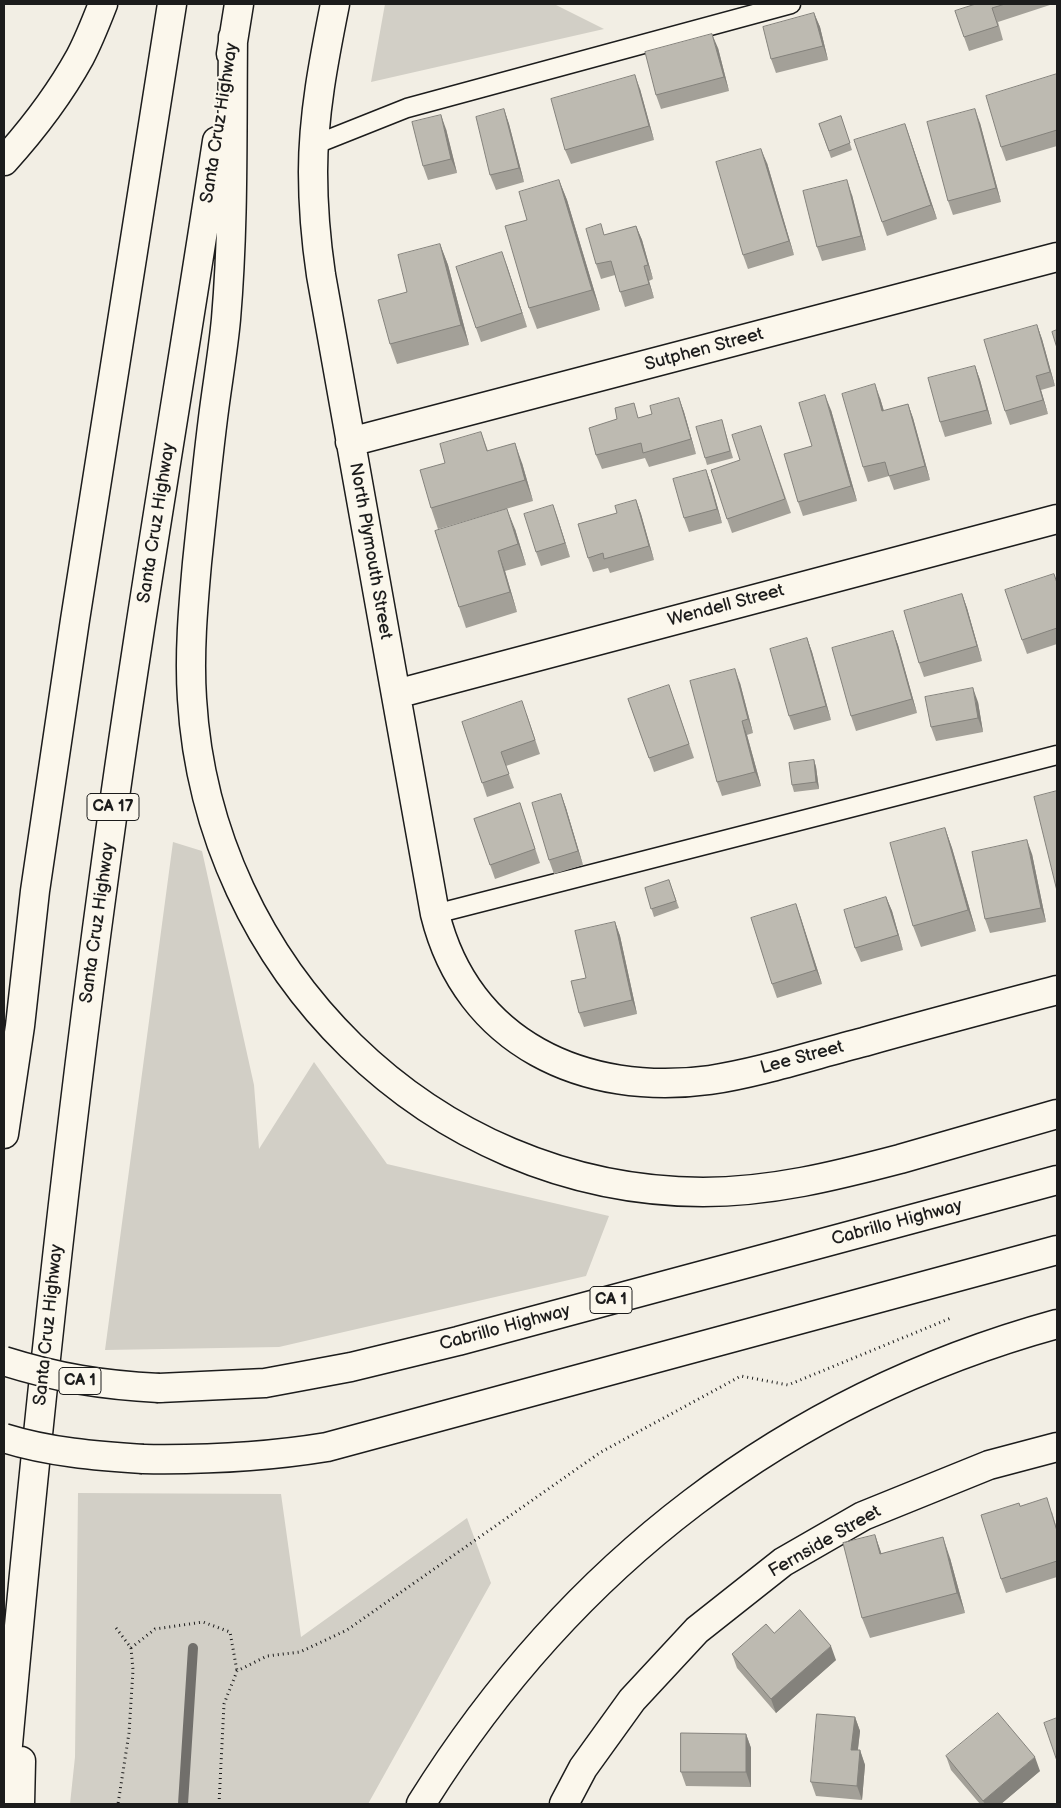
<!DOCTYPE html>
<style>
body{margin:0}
#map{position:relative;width:1061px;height:1808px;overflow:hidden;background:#f2eee4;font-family:"Balsamiq Sans",sans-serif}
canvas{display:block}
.frame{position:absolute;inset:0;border:5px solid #1c1c1c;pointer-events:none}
</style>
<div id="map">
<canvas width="1061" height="1808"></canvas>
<div class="frame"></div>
</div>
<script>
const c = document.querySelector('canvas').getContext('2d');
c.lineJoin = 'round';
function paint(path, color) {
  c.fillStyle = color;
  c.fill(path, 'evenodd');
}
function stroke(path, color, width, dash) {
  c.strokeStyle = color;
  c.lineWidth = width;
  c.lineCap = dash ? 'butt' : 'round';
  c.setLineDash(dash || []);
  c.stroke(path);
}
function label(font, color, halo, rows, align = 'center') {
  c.font = font + ' "Balsamiq Sans",sans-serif';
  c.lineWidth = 4.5;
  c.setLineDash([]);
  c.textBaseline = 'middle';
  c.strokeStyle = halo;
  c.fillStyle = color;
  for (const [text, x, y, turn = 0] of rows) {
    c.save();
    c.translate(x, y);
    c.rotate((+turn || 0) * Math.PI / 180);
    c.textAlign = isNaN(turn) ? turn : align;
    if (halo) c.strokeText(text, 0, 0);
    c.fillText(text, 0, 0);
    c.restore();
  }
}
const green = new Path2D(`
 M385,4H554L604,29L371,82Z
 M173,842L202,851L254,1085L259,1149L314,1062L387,1164L609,1216L586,1276L279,1347L105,1350Z
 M78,1493L281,1494L301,1637L467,1518L491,1583L368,1804H70L75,1757Z`);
const stream = new Path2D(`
 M183,1804L193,1648`);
const path = new Path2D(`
 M116,1628L131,1648L133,1670L129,1733L118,1804
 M131,1648L155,1629L203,1622L230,1632L237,1671
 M219,1804L224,1704L237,1671L267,1656L300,1652L347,1630L601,1452L741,1376L788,1385L951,1318`);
const lane = new Path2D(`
 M314,145L407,108L791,4
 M435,914L1057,755`);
const street = new Path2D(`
 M335,4C324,59 313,115 313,172C313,207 316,241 321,275L435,914C467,1044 585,1097 710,1080C762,1072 813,1055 864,1042C928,1024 993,1007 1057,990
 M350,442L1057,257
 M396,694L1057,519
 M564,1804L583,1768L632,1700L697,1630L783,1562L863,1516L989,1465L1057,1447`);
const highway = new Path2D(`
 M233,37C232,131 234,226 226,319C223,352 217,385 213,418C207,466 202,515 197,563C193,608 189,654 192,699C208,968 430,1191 703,1192C771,1192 835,1176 900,1159C953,1144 1005,1129 1057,1114
 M231,54L239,4
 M4,161C33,129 59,95 80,57C89,40 96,22 103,4
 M4,1134L20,1026L35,891L75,620L172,4
 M159,1388L265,1383L351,1367L458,1341L1057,1180
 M143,1459C205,1460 266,1457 327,1447L1057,1250
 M4,1789C31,1486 62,1185 103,884C136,636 179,389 217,141
 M20,1804L21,1761
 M421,1804C570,1565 785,1399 1057,1324`);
const highwayBridge = new Path2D(`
 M4,1361C58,1378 102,1385 159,1388
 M4,1438C49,1452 96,1456 143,1459`);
const wall = new Path2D(`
 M976,4H1053L998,22L1003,40L969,51L964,37Z
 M814,13L820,27L828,60L776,73L771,59Z
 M718,48L729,91L661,109L656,95Z
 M1057,74V146L1006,161L1001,147Z
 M640,89L654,140L571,164L565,150Z
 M504,109L509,124L524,182L496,190L490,175Z
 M841,116L852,150L831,158L819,124Z
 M980,123L1001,202L953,215L948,201Z
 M905,124L937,219L887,236L882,222Z
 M446,129L457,173L428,180L423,166Z
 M767,163L794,255L748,269L743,255Z
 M559,180L567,200L600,310L537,329L529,308L527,220Z
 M852,195L866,250L822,261L817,247Z
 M636,226L642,240L653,279L649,281L654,298L625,307L615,275L601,279L596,264L605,235Z
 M440,244L448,265L469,345L397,364L390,344L407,292Z
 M507,266L527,327L481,342L476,328Z
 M1037,325L1042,339L1055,386L1041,390L1048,414L1010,425L1005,411Z
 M975,366L980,380L992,424L945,437L940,422Z
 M679,398L684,412L696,454L649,467L645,458L602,469L596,455L639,418L652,414Z
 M880,398L884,411L908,404L913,418L930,480L894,490L889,476L868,482L863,467Z
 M831,410L857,501L803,516L798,502L812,446Z
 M722,420L733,458L707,465L705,458Z
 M761,426L791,513L732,533L727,519Z
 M481,432L488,451L522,463L533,501L438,529L431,508L445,463Z
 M706,470L711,484L722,523L689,532L684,518Z
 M636,500L641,514L654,560L610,573L608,568L593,572L588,558L617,513Z
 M553,505L570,557L541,566L536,552Z
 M515,529L526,565L505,571L517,612L466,628L459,607L435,531Z
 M1057,582V644L1027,654L1022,640Z
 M962,594L967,608L982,661L924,677L919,663Z
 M893,631L898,645L917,713L856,731L851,716Z
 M807,638L812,652L831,720L794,730L789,716Z
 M740,683L753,733L747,735L761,786L722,796L717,782Z
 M628,699H674L694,758L654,772Z
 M978,702L983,732L936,741L931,727Z
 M527,715L540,754L506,766L514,788L487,797L462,722Z
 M814,760L816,767L819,789L794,792L792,785Z
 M561,794L566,808L583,865L554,874L549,860Z
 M520,803L540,863L495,879L474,819Z
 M945,828L952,848L976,931L921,947L913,926Z
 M1032,854L1046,922L990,933L985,919Z
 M669,880L679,908L654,917L645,888Z
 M886,897L892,911L903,950L861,962L855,948Z
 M796,904L822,984L777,998L772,984Z
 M615,922L620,936L637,1014L584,1027L579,1013Z
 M1052,1512L1057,1529V1577L1006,1593L1001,1579Z
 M875,1535L881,1553L950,1558L965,1613L870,1638L862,1618Z
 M774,1633L836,1660L776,1713L737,1668L732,1654Z
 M855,1717L860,1731L858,1750H860L865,1765L862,1800L816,1796L811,1782Z
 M746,1734L751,1748V1787L686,1786L681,1772Z
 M946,1756L1040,1771L1001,1804H980L951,1770Z`);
const shadedWall = new Path2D(`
 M814,13L820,27L828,60L823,46Z
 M712,34L718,48L729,91L724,77Z
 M635,75L640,89L654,140L649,126Z
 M504,109L509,124L524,182L519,168Z
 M975,109L980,123L1001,202L996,188Z
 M441,115L446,129L457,173L451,159Z
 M905,124L910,138L937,219L931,205Z
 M761,149L767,163L794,255L789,241Z
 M559,180L567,200L600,310L592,290Z
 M847,180L852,195L866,250L861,236Z
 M636,226L642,240L653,279L648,265Z
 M440,244L448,265L469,345L461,325Z
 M502,252L507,266L527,327L522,313Z
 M644,266L649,281L654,298L649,284Z
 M1037,325L1042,339L1055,386L1050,372Z
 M975,366L980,380L992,424L987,410Z
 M1036,376L1041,390L1048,414L1043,400Z
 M875,384L880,398L888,425L882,411Z
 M825,395L831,410L857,501L851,486Z
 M679,398L684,412L696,454L691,439Z
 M908,404L913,418L930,480L925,466Z
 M515,443L522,463L533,501L525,480Z
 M706,470L711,484L722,523L717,509Z
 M636,500L641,514L654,560L649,546Z
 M553,505L558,519L570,557L565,543Z
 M507,509L515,529L526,565L518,544Z
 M498,551L505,571L517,612L510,592Z
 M962,594L967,608L982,661L977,646Z
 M893,631L898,645L917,713L912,699Z
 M807,638L812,652L831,720L826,706Z
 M735,669L740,683L753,733L748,719Z
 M973,688L978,702L983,732L978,718Z
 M742,721L747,735L761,786L755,772Z
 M814,760L816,767L819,789L816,782Z
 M561,794L566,808L583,865L578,851Z
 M945,828L952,848L976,931L968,910Z
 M1027,840L1032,854L1046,922L1041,908Z
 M886,897L892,911L903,950L898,935Z
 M796,904L801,918L822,984L816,970Z
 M615,922L620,936L637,1014L632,1000Z
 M875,1535L882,1555L880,1554Z
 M943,1537L950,1558L965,1613L957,1593Z
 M831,1646L836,1660L776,1713L771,1699Z
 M855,1717L860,1731L856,1764L851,1750Z
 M746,1734L751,1748V1787L746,1772Z
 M860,1750L865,1765L862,1800L857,1786Z
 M1035,1757L1040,1771L1001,1804H985L983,1801Z`);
const building = new Path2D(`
 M976,4H1005L992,8L998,26L964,37L955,11Z
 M814,13L823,46L771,59L763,27Z
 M712,34L724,77L656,95L645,52Z
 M1057,74V130L1001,147L986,96Z
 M635,75L649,126L565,150L551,99Z
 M504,109L519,168L490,175L476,117Z
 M975,109L996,188L948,201L927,122Z
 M441,115L451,159L423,166L412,122Z
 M841,116L850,143L829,151L819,124Z
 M905,124L931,205L882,222L854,140Z
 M761,149L789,241L743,255L716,162Z
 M559,180L592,290L529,308L505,226L527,220L519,192Z
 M847,180L861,236L817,247L803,191Z
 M601,224L604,235L636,226L648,265L644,266L649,284L620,292L611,261L596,264L586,229Z
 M440,244L461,325L390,344L378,300L407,292L398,255Z
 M502,252L522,313L476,328L456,267Z
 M1037,325L1050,372L1036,376L1043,400L1005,411L984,340Z
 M1057,330V348L1052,332Z
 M975,366L987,410L940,422L928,378Z
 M875,384L882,411L908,404L925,466L889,476L885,462L863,467L842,394Z
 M825,395L851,486L798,502L784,454L812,446L799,403Z
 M679,398L691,439L643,453L641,443L596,455L589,428L617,419L615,408L634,403L638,418L652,414L650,406Z
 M722,420L730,451L705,458L696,427Z
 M761,426L785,499L727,519L711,470L740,460L732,435Z
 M481,432L487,451L515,443L525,480L431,508L420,470L445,463L440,444Z
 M706,470L717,509L684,518L673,479Z
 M636,500L649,546L604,559L603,553L588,558L578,524L617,513L615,506Z
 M553,505L565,543L536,552L524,514Z
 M507,509L518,544L498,551L510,592L459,607L435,531Z
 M1054,574L1057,583V628L1022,640L1005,590Z
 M962,594L977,646L919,663L904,611Z
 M893,631L912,699L851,716L832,648Z
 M807,638L826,706L789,716L770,649Z
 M735,669L748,719L742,721L755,772L717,782L690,681Z
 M669,685L689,744L649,758L628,699Z
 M973,688L978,718L931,727L925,697Z
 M522,701L535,740L501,752L509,774L482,783L462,722Z
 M814,760L816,782L792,785L789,763Z
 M1057,791V891L1034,797Z
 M561,794L578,851L549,860L532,803Z
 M520,803L535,849L490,865L474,819Z
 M945,828L968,910L913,926L890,843Z
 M1027,840L1041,908L985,919L972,852Z
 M669,880L676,901L651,909L645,888Z
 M886,897L898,935L855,948L844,910Z
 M796,904L816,970L772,984L751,918Z
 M615,922L632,1000L579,1013L571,981L586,978L575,931Z
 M1047,1498L1057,1531V1561L1001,1579L981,1515L1019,1503L1020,1506Z
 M875,1535L880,1554L943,1537L957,1593L862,1618L843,1543Z
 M800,1610L831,1646L771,1699L732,1654L766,1624L774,1633Z
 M998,1713L1035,1757L983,1801L946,1756Z
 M817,1714L855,1717L851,1750H860L857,1786L811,1782Z
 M1057,1718V1761L1044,1723Z
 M681,1733L746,1734V1772H681Z`);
const shields = [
 [113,807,52],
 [611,1300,42],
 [80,1381,42]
];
const shieldNames = [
 ["CA 17",113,807],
 ["CA 1",611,1300],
 ["CA 1",80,1381]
];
const streetNames = [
 ["Santa Cruz Highway",220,123,-81],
 ["Sutphen Street",704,350,-15],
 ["Santa Cruz Highway",157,523,-81],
 ["North Plymouth Street",370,551,80],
 ["Wendell Street",726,606,-15],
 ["Santa Cruz Highway",98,923,-82],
 ["Lee Street",802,1058,-15],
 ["Cabrillo Highway",897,1223,-15],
 ["Santa Cruz Highway",49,1325,-84],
 ["Cabrillo Highway",505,1328,-15],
 ["Fernside Street",825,1542,-30]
];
paint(green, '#d2cfc6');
stroke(stream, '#716f6b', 10);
stroke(lane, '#1c1c1c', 21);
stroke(street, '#1c1c1c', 31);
stroke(highway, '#1c1c1c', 31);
stroke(path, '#1c1c1c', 3, [1, 4]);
stroke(lane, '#fbf7ec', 18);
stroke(street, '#fbf7ec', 28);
stroke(highway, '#fbf7ec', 28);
stroke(highwayBridge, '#1c1c1c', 31, []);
stroke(highwayBridge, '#fbf7ec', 28);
paint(wall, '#a3a098');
paint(shadedWall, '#84827c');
paint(building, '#bdbab1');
stroke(building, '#84827c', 1);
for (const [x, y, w] of shields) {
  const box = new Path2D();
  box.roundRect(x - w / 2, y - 13.5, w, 27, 4);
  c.fillStyle = '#fbf7ec';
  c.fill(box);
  stroke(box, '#1c1c1c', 1);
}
label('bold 16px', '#1c1c1c', null, shieldNames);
label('18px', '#1c1c1c', '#fbf7ec', streetNames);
</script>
